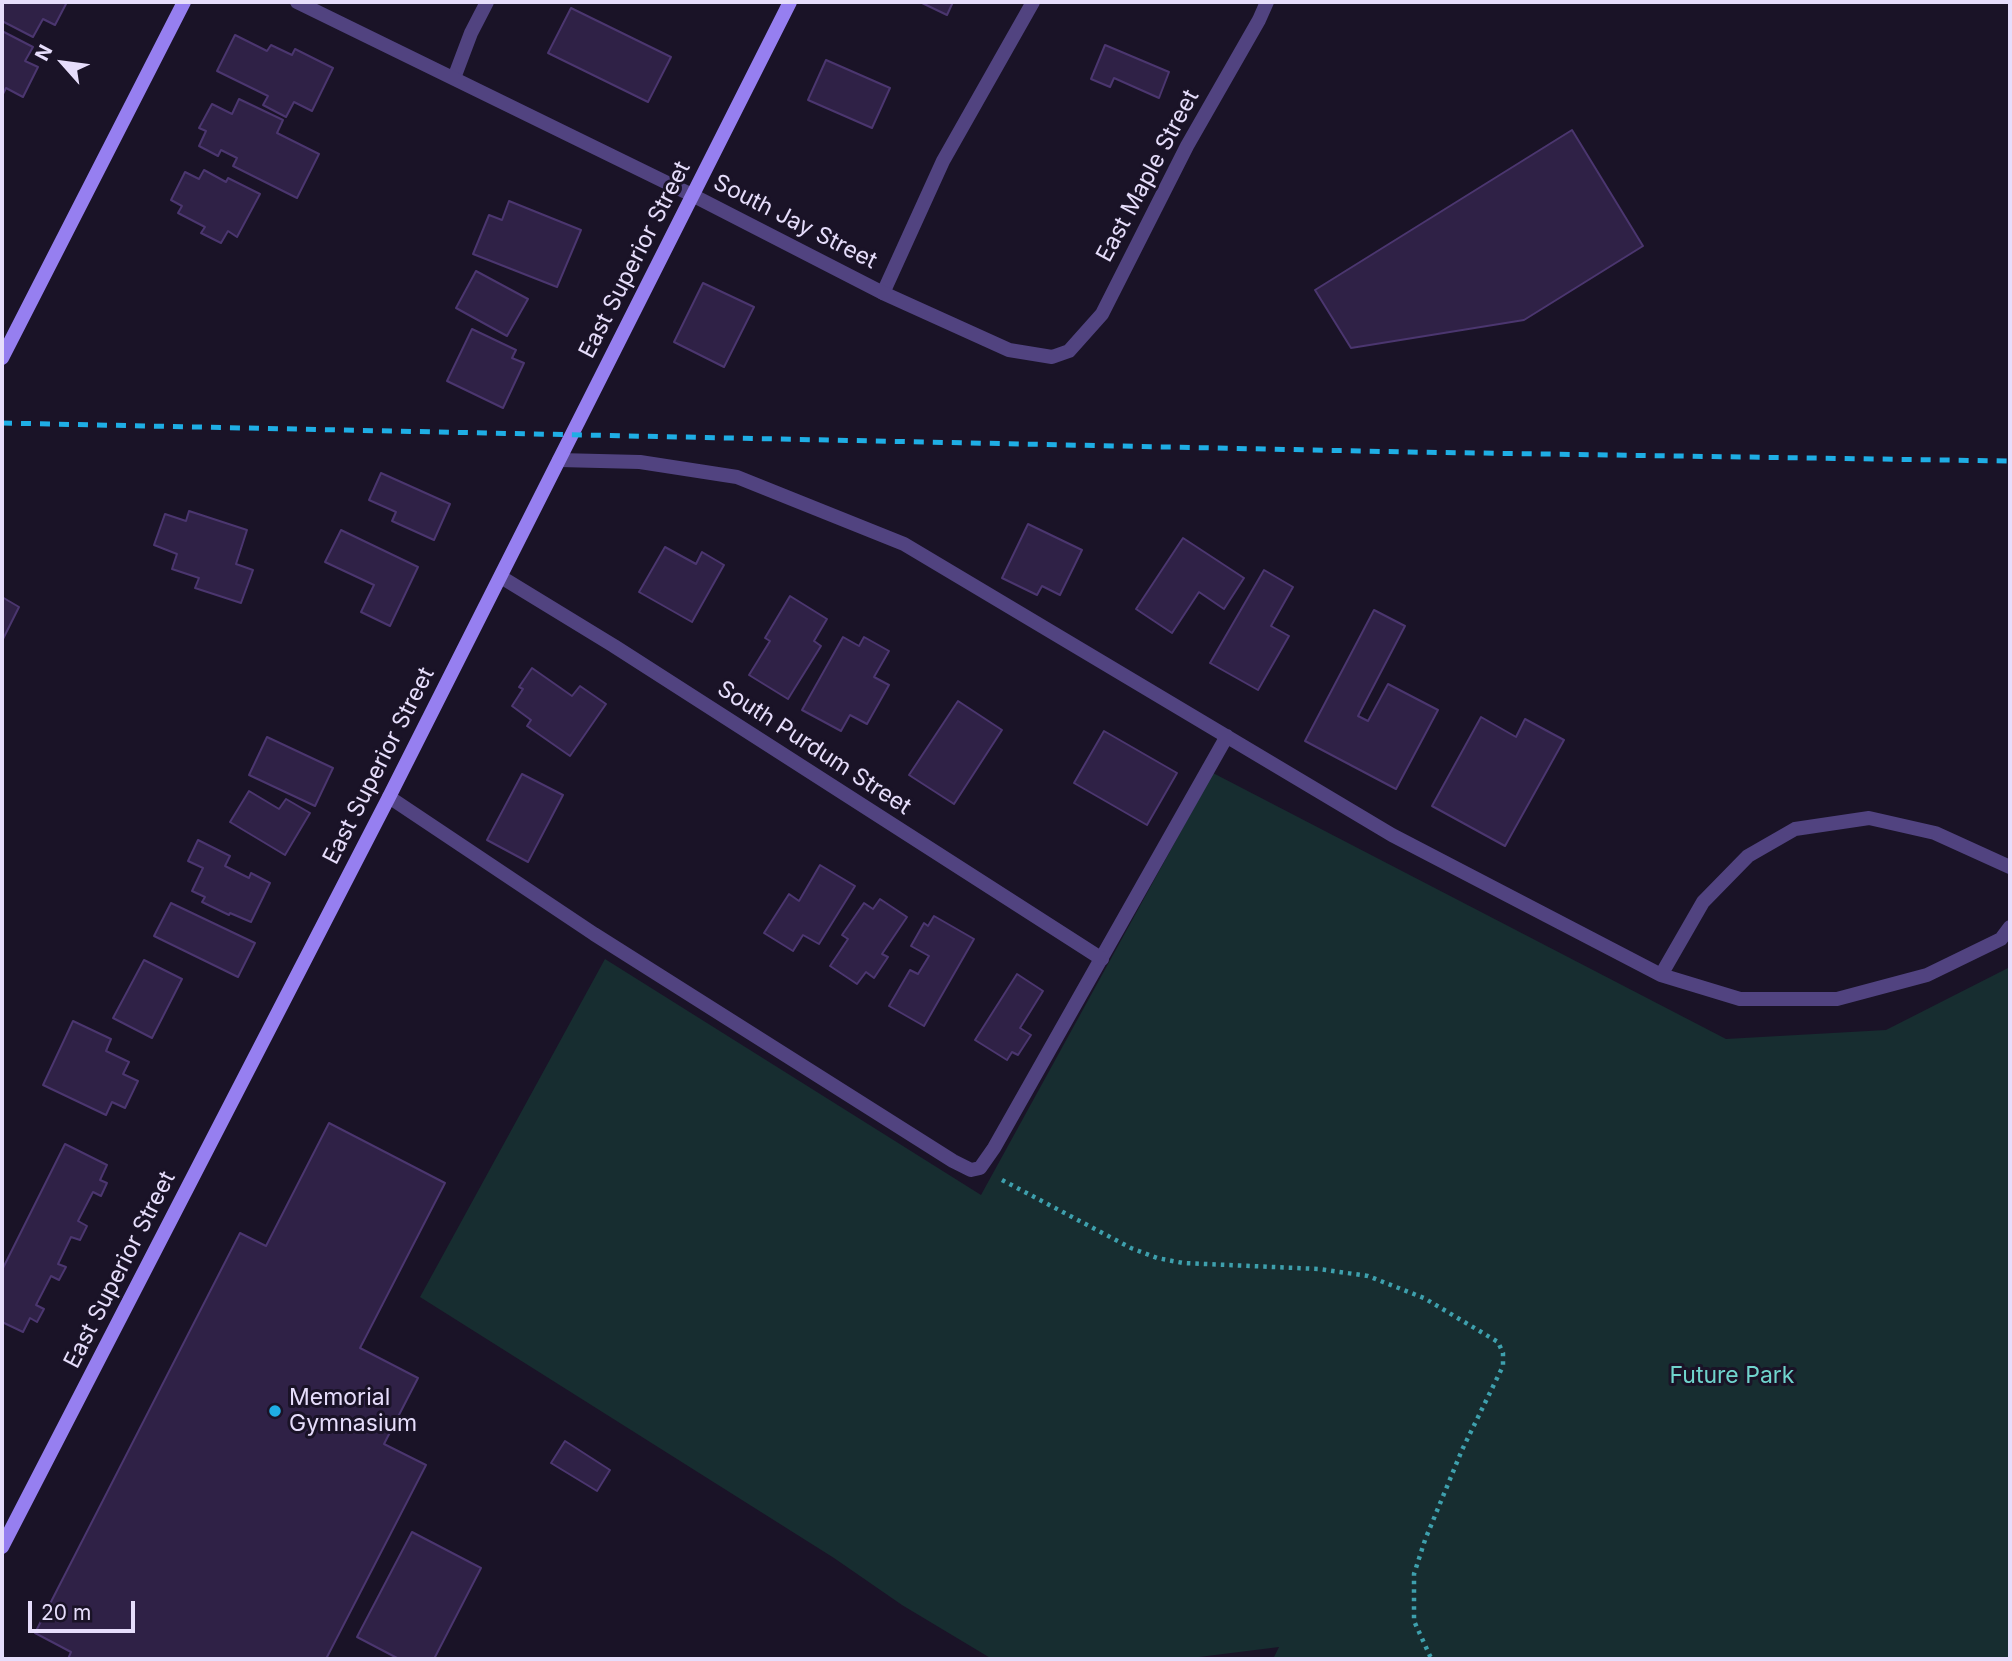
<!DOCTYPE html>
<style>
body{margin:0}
#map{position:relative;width:2012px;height:1661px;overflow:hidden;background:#1a1327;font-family:Inter,sans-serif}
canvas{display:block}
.frame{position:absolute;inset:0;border:4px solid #e6ddfb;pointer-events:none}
.north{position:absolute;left:28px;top:28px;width:70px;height:70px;-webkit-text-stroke:5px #1a1327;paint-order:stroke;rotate:298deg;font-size:19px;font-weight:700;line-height:28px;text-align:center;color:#e6ddfb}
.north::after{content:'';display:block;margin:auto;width:24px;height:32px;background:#e6ddfb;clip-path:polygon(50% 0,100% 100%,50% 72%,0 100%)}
.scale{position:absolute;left:28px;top:1601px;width:107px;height:32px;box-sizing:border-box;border:4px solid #e6ddfb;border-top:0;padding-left:9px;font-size:21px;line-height:24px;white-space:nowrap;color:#e6ddfb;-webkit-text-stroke:5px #1a1327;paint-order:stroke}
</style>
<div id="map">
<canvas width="2012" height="1661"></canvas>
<div class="frame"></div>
<div class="north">N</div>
<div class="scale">20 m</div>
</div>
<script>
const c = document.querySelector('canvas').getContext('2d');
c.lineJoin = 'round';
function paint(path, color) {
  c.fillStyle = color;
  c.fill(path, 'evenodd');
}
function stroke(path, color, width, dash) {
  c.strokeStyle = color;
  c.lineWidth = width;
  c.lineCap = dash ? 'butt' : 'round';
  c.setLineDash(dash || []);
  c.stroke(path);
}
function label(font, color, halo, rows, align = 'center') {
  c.font = font + ' Inter,sans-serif';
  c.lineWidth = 6;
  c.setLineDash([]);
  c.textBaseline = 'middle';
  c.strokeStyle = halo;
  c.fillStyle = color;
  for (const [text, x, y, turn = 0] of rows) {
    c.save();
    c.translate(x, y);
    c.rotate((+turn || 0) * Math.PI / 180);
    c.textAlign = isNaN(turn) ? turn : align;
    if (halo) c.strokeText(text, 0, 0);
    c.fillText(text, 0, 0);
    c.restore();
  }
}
const green = new Path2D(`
 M1213,773L1726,1039L1886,1030L2010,967V1659H1273L1279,1647L1183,1659H992L902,1605L834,1558L420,1297L605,959L981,1195Z`);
const building = new Path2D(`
 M2,2H67L55,25L43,19L33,37L2,21Z
 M920,2H953L947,15Z
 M571,8L671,57L648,102L548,53Z
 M2,31L33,47L25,61L38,67L23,97L6,88L2,96Z
 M235,35L267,51L271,45L292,55L295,49L333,68L312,111L294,102L286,117L263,105L268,96L217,71Z
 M1105,45L1169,72L1159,98L1114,78L1110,87L1091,79Z
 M826,60L890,88L872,128L808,100Z
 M239,99L283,120L277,133L319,154L297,198L233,166L237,158L221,150L218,156L199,146L206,131L199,128L212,104L232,114Z
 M1572,130L1643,246L1524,320L1351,348L1315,290Z
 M204,170L226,182L228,178L260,194L237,237L228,231L221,243L201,233L205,227L178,213L182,206L171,200L185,172L199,179Z
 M509,201L581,230L557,287L473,254L489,215L502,220Z
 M476,271L528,299L507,336L456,308Z
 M703,283L754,307L724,367L674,342Z
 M472,329L516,350L512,358L524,363L503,408L447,381Z
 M381,473L450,504L434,540L392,521L396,512L369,500Z
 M189,511L247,530L236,564L253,570L241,603L195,588L199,578L172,569L177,554L154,545L165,514L186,521Z
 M1028,524L1082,550L1060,595L1042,586L1037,595L1002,578Z
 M341,530L418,567L390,626L361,612L374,585L325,562Z
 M1183,538L1244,578L1224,609L1199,592L1172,633L1136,609Z
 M665,547L696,564L702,552L724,565L692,622L639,592Z
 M1264,570L1293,587L1271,626L1289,636L1258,690L1210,663Z
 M790,596L827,619L814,641L821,646L788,699L749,675L770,641L765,638Z
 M2,597L19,607L2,641Z
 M1374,610L1405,626L1358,716L1368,721L1388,684L1438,710L1396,789L1305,741Z
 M843,637L859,646L864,637L889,651L874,677L889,685L867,724L850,715L841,731L802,710Z
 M532,668L572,696L580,686L606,704L570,756L527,726L531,720L512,706L523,689L519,687Z
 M958,701L1002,730L954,804L909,775Z
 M1481,717L1516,737L1525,719L1564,740L1505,846L1432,806Z
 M1104,731L1177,773L1147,825L1074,783Z
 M267,737L333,768L315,806L249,775Z
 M522,774L563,795L528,862L487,840Z
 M249,791L279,809L286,799L310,813L285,855L230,822Z
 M198,840L230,856L225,866L249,878L251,873L270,883L251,922L230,913L229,915L202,902L205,897L192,891L203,868L188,861Z
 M820,865L855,886L819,944L803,935L793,951L764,933L789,894L799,901Z
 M880,899L907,917L882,954L888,957L874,978L866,972L857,984L830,966L848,939L842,935L864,903L873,909Z
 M171,903L255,943L238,977L154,936Z
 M934,916L974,939L924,1026L889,1006L910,970L918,974L929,956L911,946L924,923L928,926Z
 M144,960L182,979L152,1038L113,1018Z
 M1017,974L1043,991L1020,1028L1031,1035L1018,1055L1012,1052L1007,1060L975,1040Z
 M73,1021L111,1039L106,1051L129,1062L123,1074L138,1081L125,1108L112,1102L106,1115L43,1085Z
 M329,1123L445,1183L360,1348L418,1378L384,1444L426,1465L326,1659H68L71,1652L35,1633L240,1233L266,1246Z
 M65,1144L107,1165L100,1180L107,1183L101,1196L93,1192L78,1221L87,1226L80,1240L71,1237L58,1264L66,1267L59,1280L51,1276L36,1305L44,1309L37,1322L30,1318L23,1332L2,1322V1270Z
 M565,1441L610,1470L597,1491L551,1463Z
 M412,1532L481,1568L434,1659H399L357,1637Z`);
const path = new Path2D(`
 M1002,1180L1131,1248L1157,1258L1183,1263L1319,1269L1368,1276L1424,1298L1498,1342L1503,1353V1366L1462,1450L1425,1540L1414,1574V1621L1430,1656L1433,1659`);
const lane = new Path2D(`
 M454,78L471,33L487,2
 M883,293L943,161L1033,2
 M559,460L640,462L737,477L904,544L1392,835L1661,975L1740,999H1837L1927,975L2001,939L2010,927
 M389,797L594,934L953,1161L971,1170L980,1168L994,1148L1227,736
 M1661,975L1703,902L1748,856L1795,829L1869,818L1935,833L2010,867`);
const street = new Path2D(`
 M297,2L694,196L883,293L1009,350L1052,357L1069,351L1102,314L1187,146L1259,20L1267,2
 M501,577L614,646L1102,959`);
const secondary = new Path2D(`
 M2,358L184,2
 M2,1547L389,797L790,2`);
const rail = new Path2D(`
 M2,423L1409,452L2010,461`);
const markers = [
 [275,1411,7,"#1faee5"]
];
const streetNames = [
 ["East Maple Street",1148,176,-62],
 ["South Jay Street",795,222,27],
 ["East Superior Street",635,260,-63],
 ["South Purdum Street",814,748,33],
 ["East Superior Street",379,766,-63],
 ["East Superior Street",120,1270,-63]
];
const parkNames = [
 ["Future Park",1732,1376]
];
const poiNames = [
 ["Memorial",289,1398],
 ["Gymnasium",289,1424]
];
paint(green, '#172d30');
paint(building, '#2f2146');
stroke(building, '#4b366f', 2);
stroke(path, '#3ea0ad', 4.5, [3.5, 5]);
stroke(lane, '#514380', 14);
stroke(street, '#514380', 14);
stroke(secondary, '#967ff0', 14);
stroke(rail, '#1faee5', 5, [10, 9]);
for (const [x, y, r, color] of markers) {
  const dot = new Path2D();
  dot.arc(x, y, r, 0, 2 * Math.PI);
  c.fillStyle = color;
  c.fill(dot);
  stroke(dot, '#1a1327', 2.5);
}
label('23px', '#e6ddfb', '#1a1327', streetNames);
label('23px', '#70d4cd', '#1a1327', parkNames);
label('23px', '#e6ddfb', '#1a1327', poiNames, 'left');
</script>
